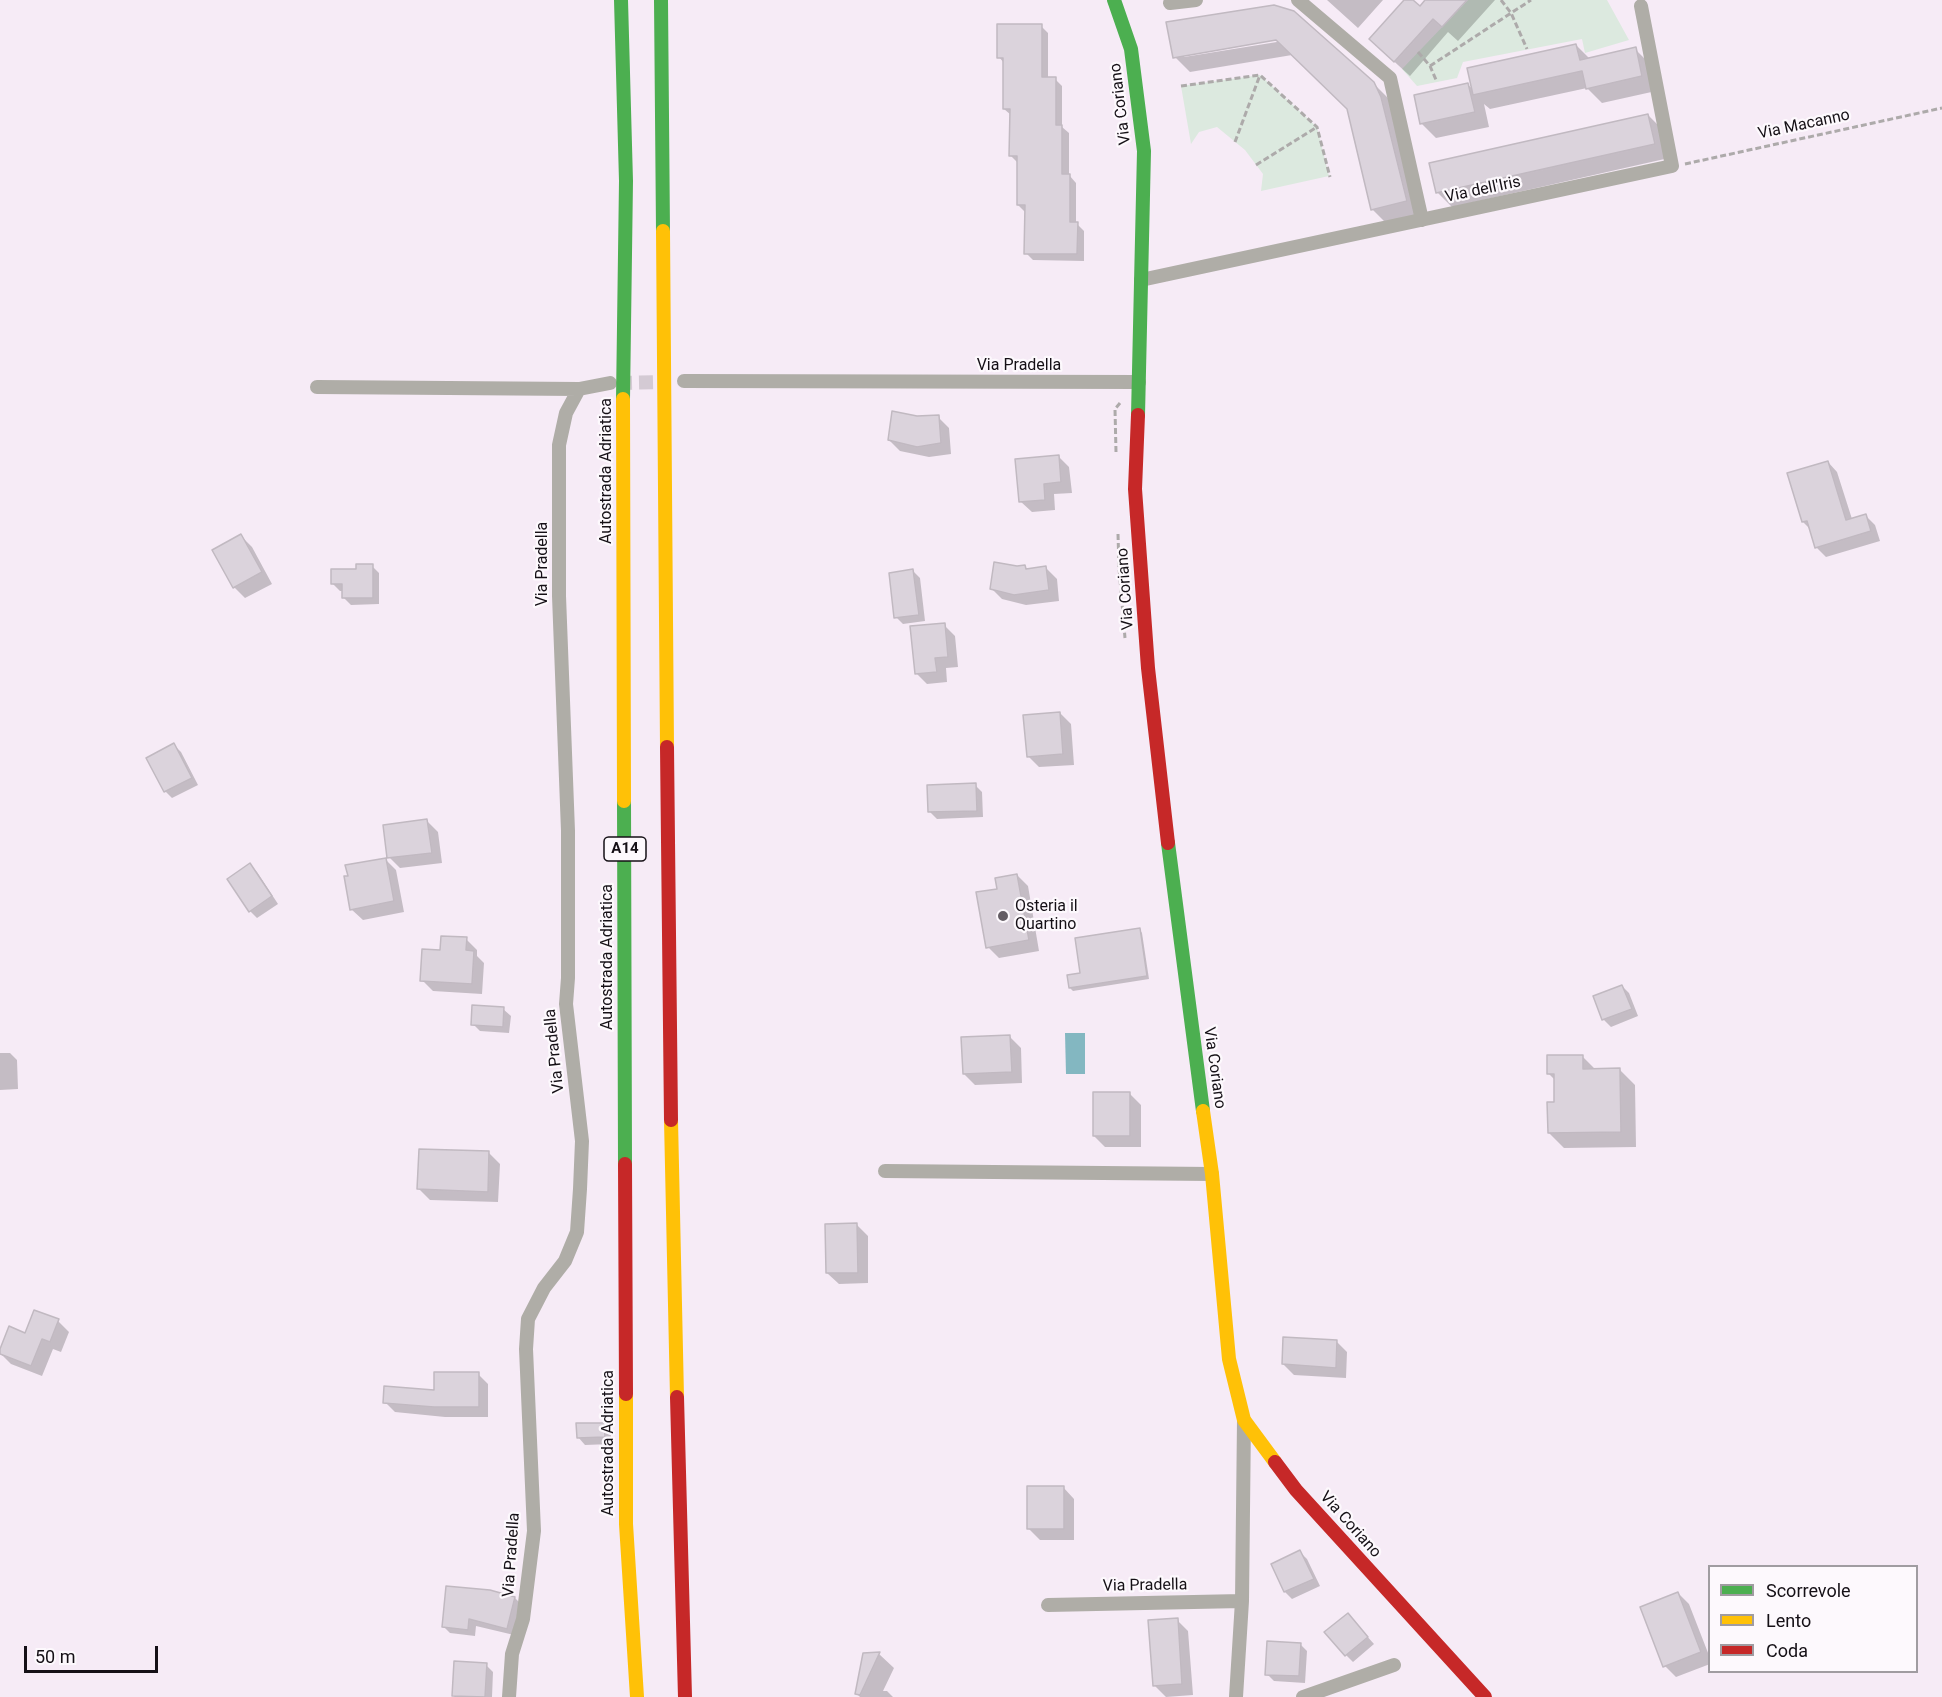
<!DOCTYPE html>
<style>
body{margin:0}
#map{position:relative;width:1942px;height:1697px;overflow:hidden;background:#f6ebf6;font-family:Roboto,sans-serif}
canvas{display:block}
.legend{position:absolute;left:1708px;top:1565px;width:210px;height:108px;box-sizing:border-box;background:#fdf9fd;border:2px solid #a09ca1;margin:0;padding:8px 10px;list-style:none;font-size:18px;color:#151016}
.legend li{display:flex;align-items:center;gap:12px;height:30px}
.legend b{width:30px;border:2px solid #a09ca1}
.scale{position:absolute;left:24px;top:1646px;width:134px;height:27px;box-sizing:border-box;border:3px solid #151016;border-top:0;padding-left:8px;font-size:18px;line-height:21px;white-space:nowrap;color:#151016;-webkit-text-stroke:4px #fdf9fd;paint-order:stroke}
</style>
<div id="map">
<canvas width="1942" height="1697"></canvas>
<ul class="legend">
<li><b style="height:8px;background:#4caf50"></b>Scorrevole</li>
<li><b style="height:8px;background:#ffc107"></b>Lento</li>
<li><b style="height:8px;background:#c62828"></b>Coda</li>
</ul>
<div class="scale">50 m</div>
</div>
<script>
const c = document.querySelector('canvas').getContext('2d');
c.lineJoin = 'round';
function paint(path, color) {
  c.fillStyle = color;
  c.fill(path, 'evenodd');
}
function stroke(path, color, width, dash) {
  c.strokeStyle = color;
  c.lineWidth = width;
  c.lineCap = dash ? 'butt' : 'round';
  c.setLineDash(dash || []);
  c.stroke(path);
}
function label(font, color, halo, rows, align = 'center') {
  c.font = font + ' Roboto,sans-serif';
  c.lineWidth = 4.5;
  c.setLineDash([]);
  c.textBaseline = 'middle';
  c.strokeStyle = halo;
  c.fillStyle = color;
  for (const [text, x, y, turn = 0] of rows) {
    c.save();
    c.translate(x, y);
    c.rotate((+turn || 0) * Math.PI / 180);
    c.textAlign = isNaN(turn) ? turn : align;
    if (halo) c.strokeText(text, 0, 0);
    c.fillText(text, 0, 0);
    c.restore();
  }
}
const green = new Path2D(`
 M1468,0H1607L1629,40L1585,53L1582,39L1463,62L1457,78L1417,86L1402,69Z
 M1260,75L1317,127L1329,176L1261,191L1263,174L1245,150L1217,127L1199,132L1191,144L1181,86Z`);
const water = new Path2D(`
 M1065,1033H1085V1074H1066Z`);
const shadow = new Path2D(`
 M1327,0H1383L1358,28Z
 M1406,0H1411L1420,8L1427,0H1495L1458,41L1448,32L1410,76L1386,54Z
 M1274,7L1373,83L1389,99L1421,216L1387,224L1372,209L1349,109L1292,55L1190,72L1175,57ZM1283,38V41L1184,57V54Z
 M1041,26L1048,33V79H1055L1062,86V127L1069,133V175L1076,183V223L1084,231V261L1033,260L1026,253V213L1018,205V163L1011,156V115L1004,109V63L999,57Z
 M1576,45L1590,59L1635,49L1650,64L1656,91L1602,103L1587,88L1490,109L1484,104L1489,127L1436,138L1421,123L1468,85L1474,90Z
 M1648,115L1663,130L1669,158L1452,207L1437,192Z
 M938,417L949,428L951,454L929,457L900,451L889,440L917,418Z
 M1058,456L1069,467L1072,493L1054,494L1055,510L1032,512L1020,501Z
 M1828,462L1837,472L1852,519L1865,515L1875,525L1880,541L1826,557L1816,547L1811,530L1803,522Z
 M241,536L252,547L272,584L245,598L234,587Z
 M372,566L379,573V604L351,605L344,598V591H340L333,584L357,570Z
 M1017,567H1025L1028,570L1046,568L1057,579L1059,601L1026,605L1002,599L991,588Z
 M913,571L920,578L925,621L903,624L896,617Z
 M944,625L955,636L958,667L946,668L947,682L927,684L916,673Z
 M1060,713L1071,724L1074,765L1039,767L1028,756Z
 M174,745L181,752L198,785L172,798L165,791Z
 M975,785L982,792L983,817L937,819L930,812Z
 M427,821L438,832L442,863L400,868L389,857Z
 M385,859L396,870L404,912L363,920L351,909Z
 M250,865L257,872L278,904L257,918L250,911Z
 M1017,875L1028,886L1039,951L999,958L988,947L999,890Z
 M1139,929L1142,933L1149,979L1073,991L1070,988L1082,974Z
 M466,939L477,950V956L484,963L482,994L433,991L422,980L441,952Z
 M1622,986L1629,993L1638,1016L1611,1027L1604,1020L1595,997Z
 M503,1009L511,1016L509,1033L480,1031L473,1024Z
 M1010,1037L1021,1048L1022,1083L975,1085L964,1074Z
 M0,1053H10L17,1060L18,1089L0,1090Z
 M1582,1056L1596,1070H1620L1635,1085L1636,1147L1564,1148L1549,1133L1555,1103V1080L1548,1073Z
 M1130,1094L1141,1105V1147H1105L1094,1136Z
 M489,1153L500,1164L498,1202L430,1200L419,1189Z
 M857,1225L868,1236V1283L839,1284L827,1273Z
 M58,1321L69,1332L61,1352L53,1349L42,1376L11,1364L0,1353L25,1335Z
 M1336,1341L1347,1352L1346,1378L1294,1375L1283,1364Z
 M478,1374L488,1384V1417H445L395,1412L385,1402L436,1392Z
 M604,1424L611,1431V1444L585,1445L578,1437Z
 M1063,1487L1074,1499V1540H1040L1029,1529Z
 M1300,1552L1307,1559L1320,1586L1292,1599L1285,1592L1273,1565Z
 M1678,1593L1689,1604L1710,1658V1664L1676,1677L1665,1666Z
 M515,1598L522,1605L514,1635L476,1626L475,1636L450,1633L443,1626Z
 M1348,1615L1374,1644L1353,1662L1346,1655Z
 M1177,1620L1188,1631L1193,1695L1166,1697L1155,1686Z
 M1300,1644L1307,1651L1305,1683L1274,1681L1267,1674Z
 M879,1654L894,1668L883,1691H887L893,1697H860L856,1693Z
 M486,1665L493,1672L492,1697H455L453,1695Z`);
const building = new Path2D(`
 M1404,0H1413L1420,6L1425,0H1467L1442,27L1433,19L1394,62L1369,39Z
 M1274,5L1294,11L1374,82L1381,97L1407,201L1371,210L1347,109L1276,40L1173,58L1166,22Z
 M997,24H1042V77H1056V125H1062V174H1070V222H1078L1077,254H1024L1025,205H1017V156H1009L1010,109H1003V58H997Z
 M1576,44L1580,60L1636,47L1642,76L1586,89L1582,71L1473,95L1467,68Z
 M1468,83L1475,112L1420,124L1414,95Z
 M1648,114L1655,144L1436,193L1429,163Z
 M892,411L917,416L939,415L941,443L917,447L888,440Z
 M1059,455L1061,482L1044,484L1045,500L1019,502L1015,459Z
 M1828,461L1846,520L1866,514L1871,531L1815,548L1807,521L1802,522L1787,473Z
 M241,534L262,572L233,588L212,550Z
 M994,562L1017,566L1025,565L1026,569L1046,566L1049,590L1014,595L990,589Z
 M356,564H373V598H342V584H331V569H356Z
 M913,569L919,615L894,618L889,573Z
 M945,623L948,657L935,658L937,672L915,674L910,626Z
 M1060,712L1063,754L1027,757L1023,715Z
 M174,743L192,778L164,792L146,758Z
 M976,783L977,811L928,812L927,785Z
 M427,819L432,853L387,858L383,825Z
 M386,858L394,901L350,910L344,876H348L345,865Z
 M250,863L272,896L249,912L227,879Z
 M1017,874L1029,940L986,948L976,892L997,889L995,878Z
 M1140,928L1147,976L1069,988L1067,975L1080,973L1075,938Z
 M441,936L467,937L466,950L474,951L472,984L420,981L422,949L440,950Z
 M1622,985L1632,1009L1602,1020L1593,996Z
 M472,1005L504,1007L503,1027L471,1025Z
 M1010,1035L1012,1072L963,1074L961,1037Z
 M1547,1055H1583V1069L1620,1068L1621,1132L1548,1133L1547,1102H1554V1074H1547Z
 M1093,1092H1130V1136H1093Z
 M419,1149L489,1151L488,1192L417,1189Z
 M857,1223L858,1273H826L825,1224Z
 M34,1310L59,1319L50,1342L42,1339L31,1366L0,1354V1349L9,1326L25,1333Z
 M1283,1337L1337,1340L1336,1368L1282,1364Z
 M434,1372H479V1407H434L383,1403L384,1386L434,1390Z
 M576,1423H604L605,1437L577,1438Z
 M1027,1486H1064V1529H1027Z
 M1300,1550L1314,1579L1284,1592L1271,1564Z
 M446,1586L490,1590L515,1597L507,1629L469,1619L468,1630L442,1627Z
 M1678,1592L1701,1652L1663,1667L1640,1607Z
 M1348,1613L1368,1637L1345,1656L1324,1632Z
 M1178,1618L1182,1684L1153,1686L1148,1620Z
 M1267,1641L1301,1643L1299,1676L1265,1675Z
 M880,1652L860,1695L855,1694L863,1653Z
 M454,1661L487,1663L485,1697L452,1696Z`);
const streetTunnel = new Path2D(`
 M618,383L668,382`);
const path = new Path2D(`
 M1501,0L1511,13L1527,49
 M1418,52L1430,66L1437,82
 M1430,66L1531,0
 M1181,86L1260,75L1317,127L1330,177
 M1235,142L1260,75
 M1685,164L1942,108
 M1256,165L1317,127
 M1116,452L1115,409L1120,403
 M1118,534L1119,568L1125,638`);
const street = new Path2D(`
 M1298,0L1390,78L1422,220
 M1170,3L1196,0
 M1141,280L1672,166L1641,6
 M684,381L1139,382
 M317,387L579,389
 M885,1171L1212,1174
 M1048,1605L1242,1601
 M509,1697L512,1654L523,1619L534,1531L526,1349L528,1319L544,1288L565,1261L577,1232L580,1189L582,1141L566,1004L568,978V831L559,596V445L566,413L579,389L610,383
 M1236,1697L1242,1601L1244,1420
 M1303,1697L1394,1665`);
const fast = new Path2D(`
 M621,0L626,181L623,399
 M661,0L663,231
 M1114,0L1131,49L1144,151L1138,415
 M624,801L625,1164
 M1168,843L1203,1111`);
const slow = new Path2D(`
 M663,231L667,747
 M623,399L624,801
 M1203,1111L1212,1174L1229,1359L1244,1420L1275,1462
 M671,1120L677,1397
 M626,1394V1524L637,1697`);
const jam = new Path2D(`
 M1138,415L1135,489L1148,668L1168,843
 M667,747L671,1120
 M625,1164L626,1394
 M677,1397L685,1697
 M1275,1462L1296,1490L1485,1697`);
const markers = [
 [1003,916,6,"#645d64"]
];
const shields = [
 [625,849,42]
];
const shieldNames = [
 ["A14",625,849]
];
const streetNames = [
 ["Via Coriano",1121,104,-97],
 ["Via Macanno",1804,125,-12],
 ["Via dell'Iris",1483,190,-12],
 ["Via Pradella",1019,366],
 ["Autostrada Adriatica",607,471,-90],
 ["Via Pradella",543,564,-90],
 ["Via Coriano",1126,589,-94],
 ["Autostrada Adriatica",608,957,-90],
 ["Via Pradella",555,1051,-96],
 ["Via Coriano",1214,1068,82],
 ["Autostrada Adriatica",609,1443,-90],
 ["Via Coriano",1350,1525,48],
 ["Via Pradella",512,1555,-86],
 ["Via Pradella",1145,1586,-1]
];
const poiNames = [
 ["Osteria il",1015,907],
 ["Quartino",1015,925]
];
paint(green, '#dce9df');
paint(water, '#83b7c1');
paint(shadow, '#0003');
paint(building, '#dbd3dc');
stroke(building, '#c1b9c1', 1.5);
stroke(streetTunnel, '#d4cad4', 14, [14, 7]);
stroke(path, '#adaaaa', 3, [6, 3]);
stroke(street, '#afada7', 14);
stroke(fast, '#4caf50', 14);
stroke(slow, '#ffc107', 14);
stroke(jam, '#c62828', 14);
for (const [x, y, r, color] of markers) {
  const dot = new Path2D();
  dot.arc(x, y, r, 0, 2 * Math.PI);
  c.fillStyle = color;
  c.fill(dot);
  stroke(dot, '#fdf9fd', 2);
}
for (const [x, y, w] of shields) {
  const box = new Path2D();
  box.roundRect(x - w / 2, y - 12, w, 24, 4.5);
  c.fillStyle = '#fdf9fd';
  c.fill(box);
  stroke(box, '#151016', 1.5);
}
label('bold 15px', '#151016', null, shieldNames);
label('16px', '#151016', '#fdf9fd', streetNames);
label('16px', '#151016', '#fdf9fd', poiNames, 'left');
</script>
